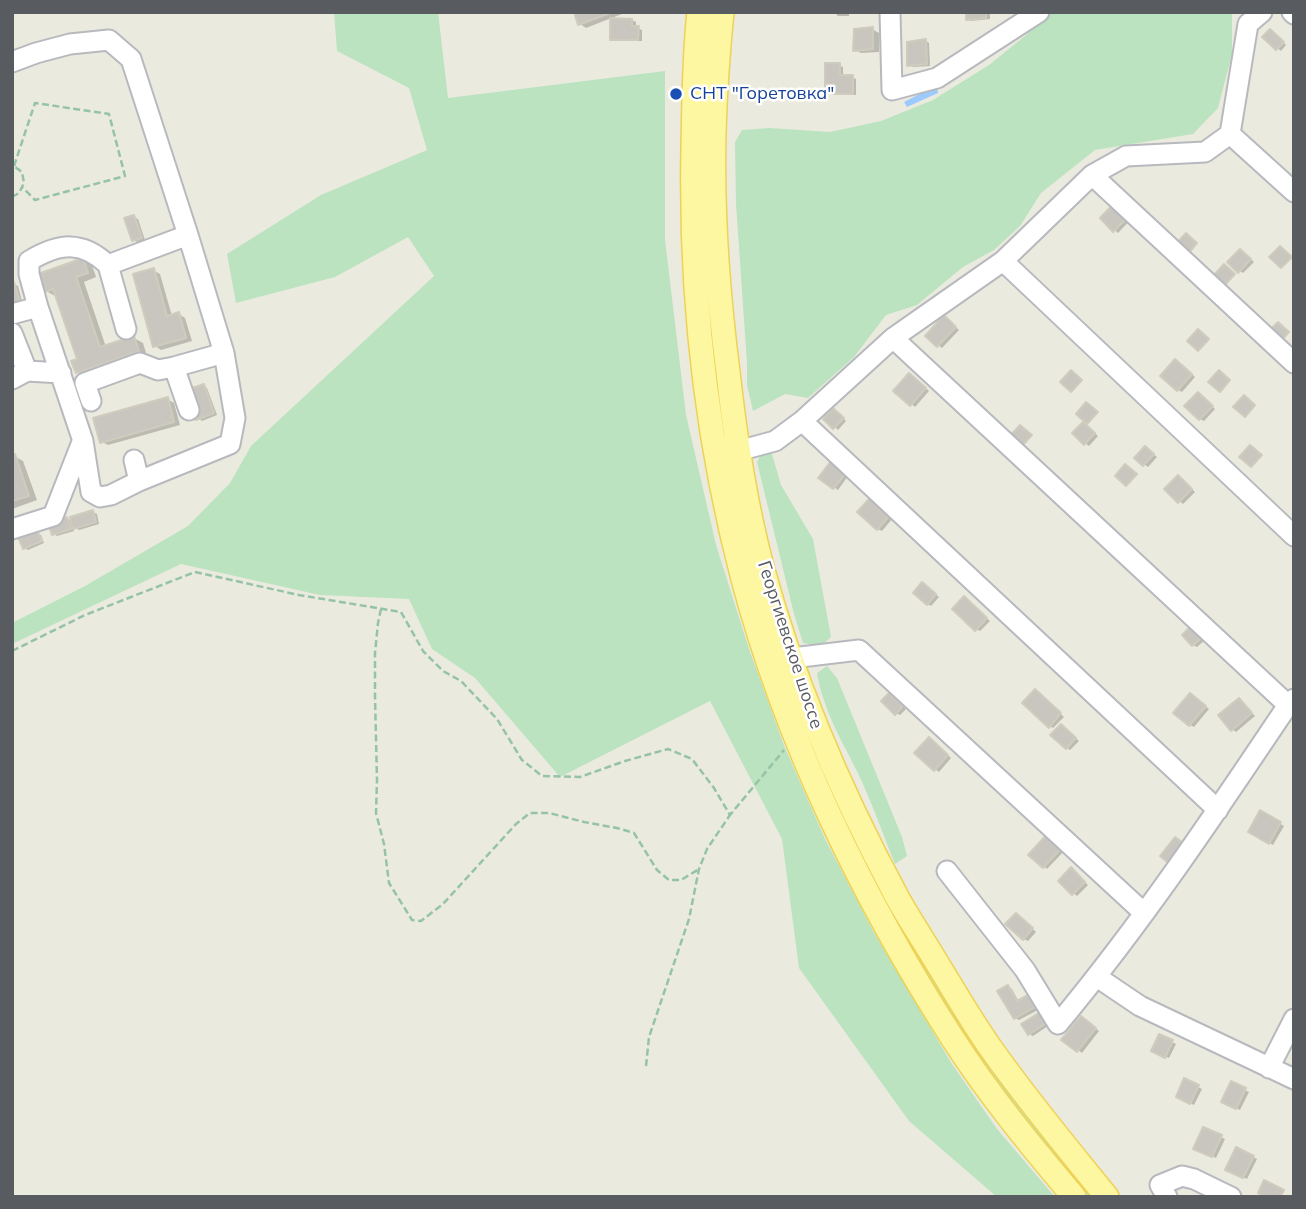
<!DOCTYPE html>
<meta charset="utf-8">
<style>
body{margin:0}
#map{position:relative;width:1306px;height:1209px;overflow:hidden;background:#ebeadf;font-family:Mulish,sans-serif}
canvas{display:block}
.frame{position:absolute;inset:0;border:14px solid #585b60;pointer-events:none}
</style>
<div id="map">
<canvas width="1306" height="1209"></canvas>
<div class="frame"></div>
</div>
<script>
const c = document.querySelector('canvas').getContext('2d');
c.lineJoin = 'round';
function paint(path, color) {
  c.fillStyle = color;
  c.fill(path, 'evenodd');
}
function stroke(path, color, width, dash) {
  c.strokeStyle = color;
  c.lineWidth = width;
  c.lineCap = dash ? 'butt' : 'round';
  c.setLineDash(dash || []);
  c.stroke(path);
}
function label(font, color, halo, rows, align = 'center') {
  c.font = font + ' Mulish,sans-serif';
  c.lineWidth = 5;
  c.setLineDash([]);
  c.textBaseline = 'middle';
  c.strokeStyle = halo;
  c.fillStyle = color;
  for (const [text, x, y, turn = 0] of rows) {
    c.save();
    c.translate(x, y);
    c.rotate((+turn || 0) * Math.PI / 180);
    c.textAlign = isNaN(turn) ? turn : align;
    if (halo) c.strokeText(text, 0, 0);
    c.fillText(text, 0, 0);
    c.restore();
  }
}
const green = new Path2D(`
 M334,12H438L448,98L665,71V240L686,415L716,545L749,649L785,748L825,839L873,931L952,1064L997,1129L1055,1197H997L909,1121L799,968L782,839L710,701L560,777L475,678L432,649L409,599L320,595L181,564L12,644V623L85,586L188,526L230,483L251,446L434,276L408,237L335,277L236,303L227,254L321,195L427,150L409,88L337,51Z
 M1051,12H1232V54L1218,108L1193,134L1095,150L1041,193L1020,226L994,250L963,267L917,305L886,315L854,357L808,398L785,394L753,411L747,385V363L736,204L735,142L742,130L769,128L830,132L881,121L933,100L989,65L1025,36Z
 M764,449L772,454L781,485L813,539L831,637L821,646L803,643L794,614L757,462Z
 M827,666L837,678L902,837L907,856L895,864C883,834 872,803 858,773C842,742 823,709 817,673Z
 M813,746L860,839L1097,1197H1088C1041,1139 994,1082 953,1020C897,933 855,840 813,746Z`);
const water = new Path2D(`
 M937,85L938,93L907,107L904,102Z`);
const shadow = new Path2D(`
 M575,12H627L586,28L580,24Z
 M834,12H849V16H838Z
 M968,12H990V19L971,21L968,19Z
 M632,20L636,22V28L642,30V41H615L611,39Z
 M872,29L879,33V52L861,53L855,50Z
 M1274,33L1286,45L1281,51L1265,37Z
 M926,41L929,43L930,66L913,67L909,65Z
 M839,65L843,67V77H852L856,79V95H830L827,93Z
 M1136,214L1118,233L1102,218Z
 M134,217L138,219L145,240L137,242L133,240Z
 M1244,253L1254,262L1243,273L1240,271Z
 M83,260L92,265L96,277L84,282L106,347L134,338L143,343L147,356L86,377L77,372L79,360L57,296H55L46,291Z
 M153,270L160,274L172,316L179,314L185,318L192,341L161,350L155,346Z
 M14,284L18,286L23,305L12,306Z
 M948,320L959,330L942,348L927,336Z
 M1180,363L1195,377L1182,392L1178,390Z
 M913,378L929,391L915,407L896,391Z
 M204,386L207,388L217,415L202,421L198,418Z
 M1202,396L1215,409L1204,421L1200,419Z
 M167,399L174,403L180,425L108,445L102,442Z
 M837,412L846,421L838,430L835,427Z
 M1087,426L1098,436L1089,446L1085,443Z
 M1149,450L1157,457L1148,467L1144,464Z
 M14,456L23,461L37,500L12,509V457Z
 M831,464L848,476L838,490L821,478Z
 M1182,479L1195,492L1183,504L1166,489Z
 M870,500L893,518L882,531L878,529Z
 M93,512L97,514L99,524L79,530L73,526L74,531L57,536L54,534L67,518L73,522Z
 M37,533L41,535L44,543L28,550L24,548Z
 M926,586L939,597L931,606L928,604Z
 M968,601L990,621L980,631L976,629Z
 M1194,627L1206,639L1197,647L1193,645Z
 M1039,694L1064,717L1053,728L1050,726Z
 M893,697L906,709L900,715L896,713Z
 M1194,697L1209,709L1194,727L1190,725Z
 M1239,700L1255,716L1236,732L1232,729Z
 M1065,728L1079,741L1070,750L1067,748Z
 M933,741L951,758L939,772L935,769Z
 M1261,813L1284,826L1273,845L1250,832Z
 M1067,848L1047,869L1031,855Z
 M1075,872L1088,885L1077,896L1060,881Z
 M1020,917L1036,932L1028,941L1024,939Z
 M1008,987L1012,989L1019,1002L1028,997L1032,999L1038,1010L1019,1020L1015,1018Z
 M1042,1013L1051,1024L1033,1036L1029,1034Z
 M1085,1020L1099,1031L1082,1053L1064,1040Z
 M1160,1036L1176,1044L1169,1058L1153,1051Z
 M1185,1081L1202,1089L1194,1105L1178,1097Z
 M1232,1084L1249,1092L1240,1110L1223,1102Z
 M1204,1129L1225,1139L1216,1158L1196,1148Z
 M1237,1149L1257,1159L1247,1179L1227,1169Z`);
const building = new Path2D(`
 M574,12H613L578,25Z
 M966,12H986V18L966,20Z
 M610,18L632,19V26H639L638,40H610Z
 M873,27V49L853,51L854,29Z
 M1270,29L1284,42L1276,50L1262,37Z
 M926,39L927,64L907,66V42Z
 M825,63H840V75H853V94H825Z
 M1120,197L1134,211L1113,232L1100,218Z
 M134,215L142,238L132,241L124,218Z
 M1186,233L1197,243L1187,255L1175,245Z
 M1280,246L1292,257L1281,268L1269,257Z
 M1240,249L1251,259L1238,273L1227,262Z
 M83,258L88,273L76,277L100,347L134,336L139,351L76,373L71,361L77,359L53,289L45,292L38,274Z
 M1224,264L1235,274L1224,286L1213,276Z
 M154,268L167,316L179,312L186,338L153,347L133,274Z
 M14,282L20,303L12,305V283Z
 M944,315L956,327L937,347L925,336Z
 M1278,322L1289,332L1278,344L1267,333Z
 M1198,329L1209,339L1198,351L1187,341Z
 M1175,359L1192,374L1177,391L1160,376Z
 M1071,370L1082,380L1071,392L1060,382Z
 M1219,370L1230,380L1220,392L1208,382Z
 M909,373L926,388L910,406L893,391Z
 M204,384L214,413L196,420L186,390Z
 M1198,392L1213,406L1199,420L1184,406Z
 M1244,395L1255,405L1245,417L1233,407Z
 M168,397L174,422L100,443L93,418Z
 M1086,402L1098,412L1087,424L1076,414Z
 M833,408L844,418L833,429L823,419Z
 M1083,422L1095,433L1084,445L1072,433Z
 M1020,425L1032,435L1021,447L1009,437Z
 M1250,445L1262,455L1251,467L1239,457Z
 M1145,446L1154,454L1143,466L1134,458Z
 M15,454L29,496L12,501V455Z
 M831,461L846,473L833,489L818,478Z
 M1125,464L1137,474L1126,486L1115,476Z
 M1178,475L1192,489L1178,503L1164,489Z
 M870,498L890,515L877,530L857,512Z
 M93,510L96,522L73,529L70,517Z
 M67,517L71,529L52,535L48,523Z
 M37,531L42,541L23,549L19,539Z
 M922,582L936,594L927,605L913,593Z
 M964,596L987,618L975,631L952,609Z
 M1193,624L1204,636L1192,646L1182,635Z
 M1035,689L1061,713L1049,728L1022,703Z
 M889,693L903,706L895,715L881,701Z
 M1190,693L1206,706L1189,726L1173,713Z
 M1239,698L1252,713L1231,731L1218,715Z
 M1061,724L1076,738L1066,749L1050,735Z
 M929,737L948,755L934,771L914,753Z
 M1260,810L1281,822L1269,844L1248,832Z
 M1050,831L1065,844L1043,868L1028,855Z
 M1175,837L1186,845L1171,865L1160,856Z
 M1071,867L1085,882L1072,895L1058,881Z
 M1016,913L1033,928L1023,940L1005,924Z
 M1008,985L1017,1001L1028,995L1035,1007L1014,1019L997,991Z
 M1042,1011L1048,1022L1028,1035L1021,1024Z
 M1081,1016L1096,1028L1077,1052L1061,1040Z
 M1159,1034L1173,1040L1165,1058L1151,1051Z
 M1184,1078L1199,1085L1190,1104L1176,1097Z
 M1231,1081L1246,1088L1236,1109L1221,1102Z
 M1203,1127L1222,1135L1212,1157L1193,1149Z
 M1236,1147L1254,1156L1243,1178L1225,1170Z
 M1264,1180L1284,1190L1280,1197H1266L1258,1193Z`);
const path = new Path2D(`
 M14,166L35,103L109,114L125,176L35,200L23,188
 M12,197L19,193L24,183L22,172L15,167
 M381,609L378,623L375,653V697L377,780L376,813L384,844L389,883L412,920L421,921L443,904L516,824L530,813H549L584,822L617,828L634,833L657,870L669,880H681L699,869
 M12,651L85,615L195,572L299,595L401,612L423,651L443,671L461,681L497,719L522,760L542,776L580,777L625,761L668,749L692,759L714,788L730,815L784,750
 M646,1066L649,1037L689,919L699,869L707,849L730,815`);
const minor = new Path2D(`
 M890,12L892,90L937,78L1039,12
 M1292,12L1294,14
 M12,62L36,53L70,44L109,40L131,59L188,235L224,353L235,418L230,444L139,481L111,495L100,497L91,492L83,441L38,307L29,274V261C59,243 82,240 108,265L188,235
 M1230,134L1294,192
 M1092,175L1294,363
 M1003,261L1294,536
 M108,265L126,329
 M12,314L38,307
 M12,333L27,371
 M893,338L1288,705
 M174,367L189,410
 M12,379L27,371L61,373
 M91,401L85,383L140,363L158,370L174,367L224,353
 M802,421L1218,810
 M738,451L775,441L802,421L893,338L1003,261L1092,175L1126,156L1205,152L1230,134L1248,24L1262,12
 M134,460L139,481
 M12,529L53,516L82,442
 M792,658L859,650L1144,913
 M947,871L1025,970L1058,1024C1142,923 1215,814 1288,705L1294,699
 M1097,977L1140,1006L1294,1079
 M1269,1068L1294,1019
 M1167,1197L1160,1185L1182,1176L1194,1179L1231,1197`);
const major = new Path2D(`
 M699,12C694,57 694,102 693,147C690,292 706,439 743,579C786,741 863,899 953,1039C989,1095 1031,1146 1074,1197
 M722,12C718,53 715,94 714,134C712,214 718,294 728,372C735,436 745,501 761,563C792,679 840,791 897,897C909,919 924,941 937,963C955,992 972,1022 992,1050C1028,1101 1068,1149 1107,1197`);
const markers = [
 [676,94,7,"#1a4fb4"]
];
const transitNames = [
 ["СНТ \"Горетовка\"",690,94]
];
const streetNames = [
 ["Георгиевское шоссе",790,645,72]
];
paint(green, '#bbe3bf');
paint(water, '#9dcafd');
paint(shadow, '#0003');
paint(building, '#c8c6be');
stroke(building, '#cfccbe', 2);
stroke(minor, '#b7b9be', 23);
stroke(major, '#eed255', 26);
stroke(path, '#95c3a7', 2.5, [7, 3.5]);
stroke(minor, '#fff', 19);
stroke(major, '#fdf7a2', 23);
for (const [x, y, r, color] of markers) {
  const dot = new Path2D();
  dot.arc(x, y, r, 0, 2 * Math.PI);
  c.fillStyle = color;
  c.fill(dot);
  stroke(dot, '#fff', 2.5);
}
label('18px', '#164399', '#fff', transitNames, 'left');
label('18px', '#585b60', '#fff', streetNames);
</script>
